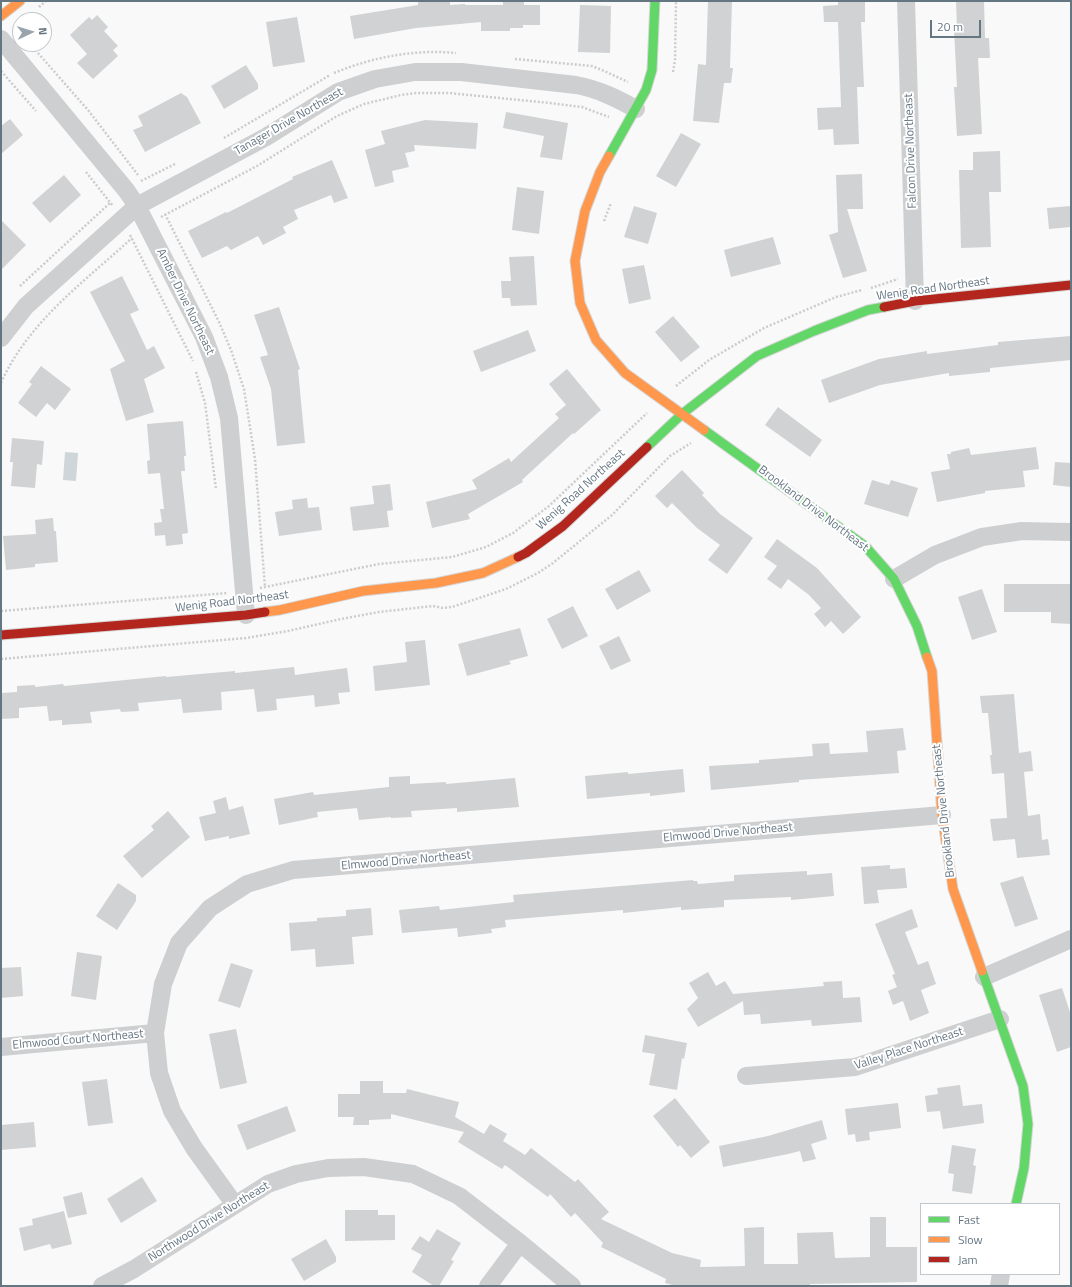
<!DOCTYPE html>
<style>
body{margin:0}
#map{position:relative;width:1072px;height:1287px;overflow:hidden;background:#f9f9f9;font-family:"Titillium Web",sans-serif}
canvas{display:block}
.frame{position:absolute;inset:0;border:2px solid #657683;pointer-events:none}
.legend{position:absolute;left:920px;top:1203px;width:140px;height:72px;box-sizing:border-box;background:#fff;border:1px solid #c1c8cd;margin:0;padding:5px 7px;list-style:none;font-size:12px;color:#657683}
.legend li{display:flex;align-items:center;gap:8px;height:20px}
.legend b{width:20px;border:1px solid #c1c8cd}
.north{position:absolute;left:12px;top:12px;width:40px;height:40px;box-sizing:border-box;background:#fff;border:1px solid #c1c8cd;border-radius:50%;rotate:86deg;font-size:11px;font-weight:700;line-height:16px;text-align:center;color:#657683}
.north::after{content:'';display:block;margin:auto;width:14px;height:18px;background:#99a4ac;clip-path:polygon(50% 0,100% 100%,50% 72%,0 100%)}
.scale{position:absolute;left:930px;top:20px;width:51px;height:18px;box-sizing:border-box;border:2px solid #657683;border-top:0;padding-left:5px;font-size:12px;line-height:14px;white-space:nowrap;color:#657683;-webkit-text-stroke:3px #fff;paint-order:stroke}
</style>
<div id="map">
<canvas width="1072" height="1287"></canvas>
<div class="frame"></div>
<ul class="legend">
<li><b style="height:5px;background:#63d668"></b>Fast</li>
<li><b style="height:5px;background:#ff974d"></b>Slow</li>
<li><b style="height:5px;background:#b3261e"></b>Jam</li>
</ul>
<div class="north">N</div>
<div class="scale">20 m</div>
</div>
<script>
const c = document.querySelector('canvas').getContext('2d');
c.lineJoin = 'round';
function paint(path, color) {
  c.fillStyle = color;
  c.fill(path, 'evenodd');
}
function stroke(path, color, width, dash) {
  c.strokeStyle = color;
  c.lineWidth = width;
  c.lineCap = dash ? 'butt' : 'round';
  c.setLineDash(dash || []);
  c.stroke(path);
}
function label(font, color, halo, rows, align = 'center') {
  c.font = font + ' "Titillium Web",sans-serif';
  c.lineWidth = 4;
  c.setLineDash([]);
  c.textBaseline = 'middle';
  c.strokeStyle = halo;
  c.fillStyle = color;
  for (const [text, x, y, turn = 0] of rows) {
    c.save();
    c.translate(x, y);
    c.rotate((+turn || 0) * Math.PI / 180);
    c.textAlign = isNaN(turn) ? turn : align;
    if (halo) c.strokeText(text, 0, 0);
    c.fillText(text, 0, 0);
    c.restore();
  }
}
const water = new Path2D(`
 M65,452L78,453L76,481L63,480Z`);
const building = new Path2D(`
 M418,1H450V5L465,4V5H503V1H524V5H540V25H523V28H510V31H481V22L416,28L354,39L350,16L418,5Z
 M708,1H732L730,68H733L731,83H724L719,123L693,121L698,64L706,65Z
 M838,1H865V22H861L864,87H857L859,144L834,145L833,129L818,130L817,108L841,107L838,22H824L823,6L838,5Z
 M956,1H984L985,38H989L990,58H978L982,134L957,136L954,87H957L954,30H957Z
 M580,5L611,6L610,53L578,52Z
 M97,15L108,27L104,31L118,46L113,50L118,56L93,79L77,63L87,54L70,35L89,17L92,20Z
 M297,17L305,62L273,67L266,22Z
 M246,65L258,84V89L224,109L211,86Z
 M181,93L187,97L201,123L145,152L133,130L143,126L138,116Z
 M506,112L568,123L562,160L540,157L544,136L503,128Z
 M10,119L23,135L1,154V126Z
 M425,120L478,123L476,149L414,145L415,151L405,153L409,167L392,171L394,182L375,187L365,150L385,144L381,131Z
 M681,133L701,144L676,187L656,176Z
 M1000,151L1001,192H989L991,247L961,248L959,170H973V152Z
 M332,160L348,198L334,203L331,195L294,210L298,219L283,227L286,233L263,245L258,236L231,250L227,246L202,258L188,231L226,212L227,213L293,179L292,177Z
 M862,174L863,209H847L867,271L843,278L829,235L838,232L836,175Z
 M64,175L81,195L50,223L32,203Z
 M517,187L544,191L539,234L512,230Z
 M634,206L657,213L648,244L624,237Z
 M1071,206V227L1049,229L1047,208Z
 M1,220L26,245L1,270Z
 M773,237L781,264L731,277L724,250Z
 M534,256L537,305L511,306L510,298H502L501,281H511L509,257Z
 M644,265L651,299L629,304L622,269Z
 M122,276L139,310L130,314L147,350L154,346L165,368L144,379L154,412L126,421L110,369L125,361L90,292Z
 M279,307L300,369L298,370L305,443L277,446L271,389L260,357L268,355L254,315Z
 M673,316L700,347L681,362L655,332Z
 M528,330L536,351L481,372L473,351Z
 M1071,336V360L990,368V372L949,376V373L880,385L829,403L821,380L879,359L927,351V354L998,345V342Z
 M41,366L71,389L55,410L47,403L36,417L18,403L32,384L29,382Z
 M567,369L601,410L574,434L573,433L522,480L523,482L468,514L470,519L432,528L426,502L477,489L472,480L509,458L511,462L559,418L555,414L566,405L549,384Z
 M778,407L822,440L810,457L765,425Z
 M183,421L186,456H184L185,471H181L188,533L182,534L183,544L166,546L165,535L155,536L154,523L162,522L160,509H164L160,473L148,474L147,461L150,460L147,424Z
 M12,438L44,441L42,465L37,464L35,488L11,486L13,462H10Z
 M1036,447L1039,469L1023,471L1025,487L985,491V493L937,502L931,472L950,469L947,454H951V452L969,448L971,455Z
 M1055,462L1071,463V487L1053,485Z
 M682,470L704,493L702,495L720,514L753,538L727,574L708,560L720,545L697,528L672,503L667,508L655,496Z
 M872,480L889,485L891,480L918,488L908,517L864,504Z
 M390,484L393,510L387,511L389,527L353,531L350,507L374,504L372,486Z
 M307,498L308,508L319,507L322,530L279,536L275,512L293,509L292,500Z
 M53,518L54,531H56L58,562L35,564V567L6,570L3,536L36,534L35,520Z
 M777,539L817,568L861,617L843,634L831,621L825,627L814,614L821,608L809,595L788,579L781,589L767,579L777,566L764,557Z
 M639,570L651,591L617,610L605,589Z
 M1004,584H1071V624L1051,623V612H1004Z
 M982,589L997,632L972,640L958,597Z
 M573,606L588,636L562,649L547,619Z
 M520,628L528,656L509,661L511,664L467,676L458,644Z
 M619,636L631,661L611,670L599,646Z
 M425,640L430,685L375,691L373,666L407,662L405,642Z
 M294,667L295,675L347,668L350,692L338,693L340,704L315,707L314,695L276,699L277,710L257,712L254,689L221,692L222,710L183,713L181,699L138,703L139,711L121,712L120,709L90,712L92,723L62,725V720L49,721L47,706L19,708V718L1,719V693L17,692V686L35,685V687L63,684L64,686L166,676V677L235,671V673Z
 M1014,694L1019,753L1031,751L1033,771L1024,772L1028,816L1040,814L1042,840L1048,839L1050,855L1017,858L1015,839L993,841L990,819L1007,818L1004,773L992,774L990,755H992L988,713H982L980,696Z
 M903,728L906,750L897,751L899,773L799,780V782L711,790L709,766L759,763V760L813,756L812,744L829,743L830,754L868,752L866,731Z
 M683,769L685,792L650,796V793L587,799L585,776L628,772V774Z
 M410,776V784L446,782V784L515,778L519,807L457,812V808L411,811L412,817L391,818V817L359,820L357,808L317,812L318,817L279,825L274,799L313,792L314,795L389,787V777Z
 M226,797L229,810L243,806L250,834L229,839V836L205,841L199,817L216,813L213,801Z
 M168,811L190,837L142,878L123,856L154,830L151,826Z
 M890,865V869L905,868L907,888L877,890L879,903L864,904L861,867Z
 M807,871V875L832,873L834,896L791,900V897L724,900V907L681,910V907L623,913V910L505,920L506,927L491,929L492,933L458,937L457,928L402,933L399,910L439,906L440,910L514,902L513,895L693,880V881H697L698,884L734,881V875Z
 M1023,876L1038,919L1015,927L1000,883Z
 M118,883L136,895V901L117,930L96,916Z
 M371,908L373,935L352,937L354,964L316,967L315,949L291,951L289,923L317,921V918L346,916V910Z
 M912,909L918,927L905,932L918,965L928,961L936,984L921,990L929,1013L910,1021L903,1001L893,1005L888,991L897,987L892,975L895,974L875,924Z
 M77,952L102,956L96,1000L71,996Z
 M231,963L253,970L240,1008L218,1001Z
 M21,967L23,996L1,998V968Z
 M708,972L716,986L725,981L733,994L824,986L823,982L842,981L843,998L860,997L862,1022L812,1026L811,1020L761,1024L760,1014L744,1015L743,1001L698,1027L687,1009L698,998L689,983Z
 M1062,988L1071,1015V1047L1057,1052L1039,995Z
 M236,1029L247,1083L220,1089L209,1034Z
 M645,1035L687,1043L684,1059L682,1058L677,1090L649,1085L655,1054L642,1052Z
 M107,1079L113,1123L88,1126L82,1082Z
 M360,1081H383V1093H406L407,1089L459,1102L455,1117L484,1134L490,1124L507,1134L503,1141L525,1155L531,1148L575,1182L578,1179L609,1212L601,1219L672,1253L701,1260L700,1267L745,1266L744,1228L764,1227V1264H798L797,1233L833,1232L835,1258L870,1257V1217H886V1247H917V1282L810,1284V1286H676L665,1283L666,1279L601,1247L603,1243L575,1213L571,1217L550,1194L548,1197L505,1165L502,1169L458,1142L464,1132L391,1114V1119L369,1120V1125H353L354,1117H338V1094H360Z
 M960,1085L963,1106L982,1104L984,1123L943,1129L940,1111L927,1112L925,1096L938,1094L937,1088Z
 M675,1098L710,1142L691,1158L680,1145L678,1147L653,1116Z
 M898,1103L901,1128L869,1132L870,1140L856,1142L855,1134L848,1135L845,1109Z
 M287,1106L296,1131L247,1150L237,1125Z
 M822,1120L827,1139L811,1144L816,1159L803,1162L800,1151L788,1154L723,1167L719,1146L768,1136Z
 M34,1122L36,1147L1,1150V1125Z
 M952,1145L976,1149L973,1165L976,1166L972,1194L952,1191L954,1174L948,1173Z
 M142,1177L157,1201L121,1223L107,1199Z
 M82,1192L87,1214L68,1218L63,1197Z
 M345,1210H378V1215H395V1240L345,1241Z
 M64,1211L72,1244L52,1249L50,1244L24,1251L19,1228L33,1225L32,1219Z
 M437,1229L461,1243L451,1260L454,1261L439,1286H434L412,1272L422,1255L411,1249L420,1236L429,1242Z
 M326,1239L336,1257V1262L304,1281L291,1259Z`);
const path = new Path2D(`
 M39,7L46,1
 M30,44L88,110L138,175
 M515,59L592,66L602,70L628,82
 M1,71L36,111
 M673,72L675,60L676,1
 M334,73C373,57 415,49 456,53
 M224,138L330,75
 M86,172L113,206
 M141,181L175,164
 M165,214L219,322L231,350L244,389L255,459L265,587
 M161,217L257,166L337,116L364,104L401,95L416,93H449L550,103L582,107L609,117
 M604,221L611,203
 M130,235L193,361
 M20,286L111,202
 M871,288L898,279
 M196,372L205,403L216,489
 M1,383C28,322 84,282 132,238
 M676,386L709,360L764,328L836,297L862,290
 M260,588L379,564L452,557L486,547L513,533L549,506L647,413
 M1,611L228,593
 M1,659L246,638L288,631L341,619L379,612L433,606L443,608L452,607L506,589L538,573L553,563L612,515L670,456L691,443`);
const street = new Path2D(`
 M906,1L915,301
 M1,39L126,190L137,206L204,337L219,377L229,418L246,615
 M1,338L26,306L137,206L266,137L338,92L375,79L415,72H461L576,85C598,89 616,98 636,109
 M894,579L935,555L982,537L1022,531L1071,532
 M984,977L1071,939
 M1,1047L155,1033
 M746,1076L855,1067L1000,1019
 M235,1205L194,1148L172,1111L159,1073L155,1033L163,984L179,943L210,908L247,884L293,870L942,815
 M102,1286L134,1269L268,1184L296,1174L328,1168L364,1167L413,1174L459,1196L520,1243L572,1286
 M488,1286L520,1243
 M999,1286L1001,1274`);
const fast = new Path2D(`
 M609,156L646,90L652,70L655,1
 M704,430L865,546L894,579L917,626L927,657
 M647,447L682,414L757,356L814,331L868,310L884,307
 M982,971L1023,1086L1028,1124L1024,1168L1016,1204`);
const slow = new Path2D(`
 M1,16L20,1
 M609,156L600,172L585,211L575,261L580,303L596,340L625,373L704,430
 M265,612L280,610L363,591L436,583L483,573L518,557
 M927,657L932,671L942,815L953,889L982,971`);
const jam = new Path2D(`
 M884,307L915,301L1071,285
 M518,557L526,553L563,526L647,447
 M1,635L246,615L265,612`);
const streetNames = [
 ["Tanager Drive Northeast",289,122,-30],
 ["Falcon Drive Northeast",911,151,-92],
 ["Wenig Road Northeast",933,289,-8],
 ["Amber Drive Northeast",185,302,64],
 ["Wenig Road Northeast",581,490,-42],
 ["Brookland Drive Northeast",813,509,37],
 ["Wenig Road Northeast",232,602,-7],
 ["Brookland Drive Northeast",944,811,-96],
 ["Elmwood Drive Northeast",728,833,-5],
 ["Elmwood Drive Northeast",406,861,-5],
 ["Elmwood Court Northeast",78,1040,-5],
 ["Valley Place Northeast",909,1049,-18],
 ["Northwood Drive Northeast",209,1222,-32]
];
paint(water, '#ced6d9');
paint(building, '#d0d2d3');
stroke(fast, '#d5d6d7', 11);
stroke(slow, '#d5d6d7', 11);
stroke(jam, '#d5d6d7', 11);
stroke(path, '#cbcccd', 2.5, [2, 2]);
stroke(street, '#cecfd0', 18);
stroke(fast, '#63d668', 9);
stroke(slow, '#ff974d', 9);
stroke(jam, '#b3261e', 9);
label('12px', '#657683', '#fff', streetNames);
</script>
